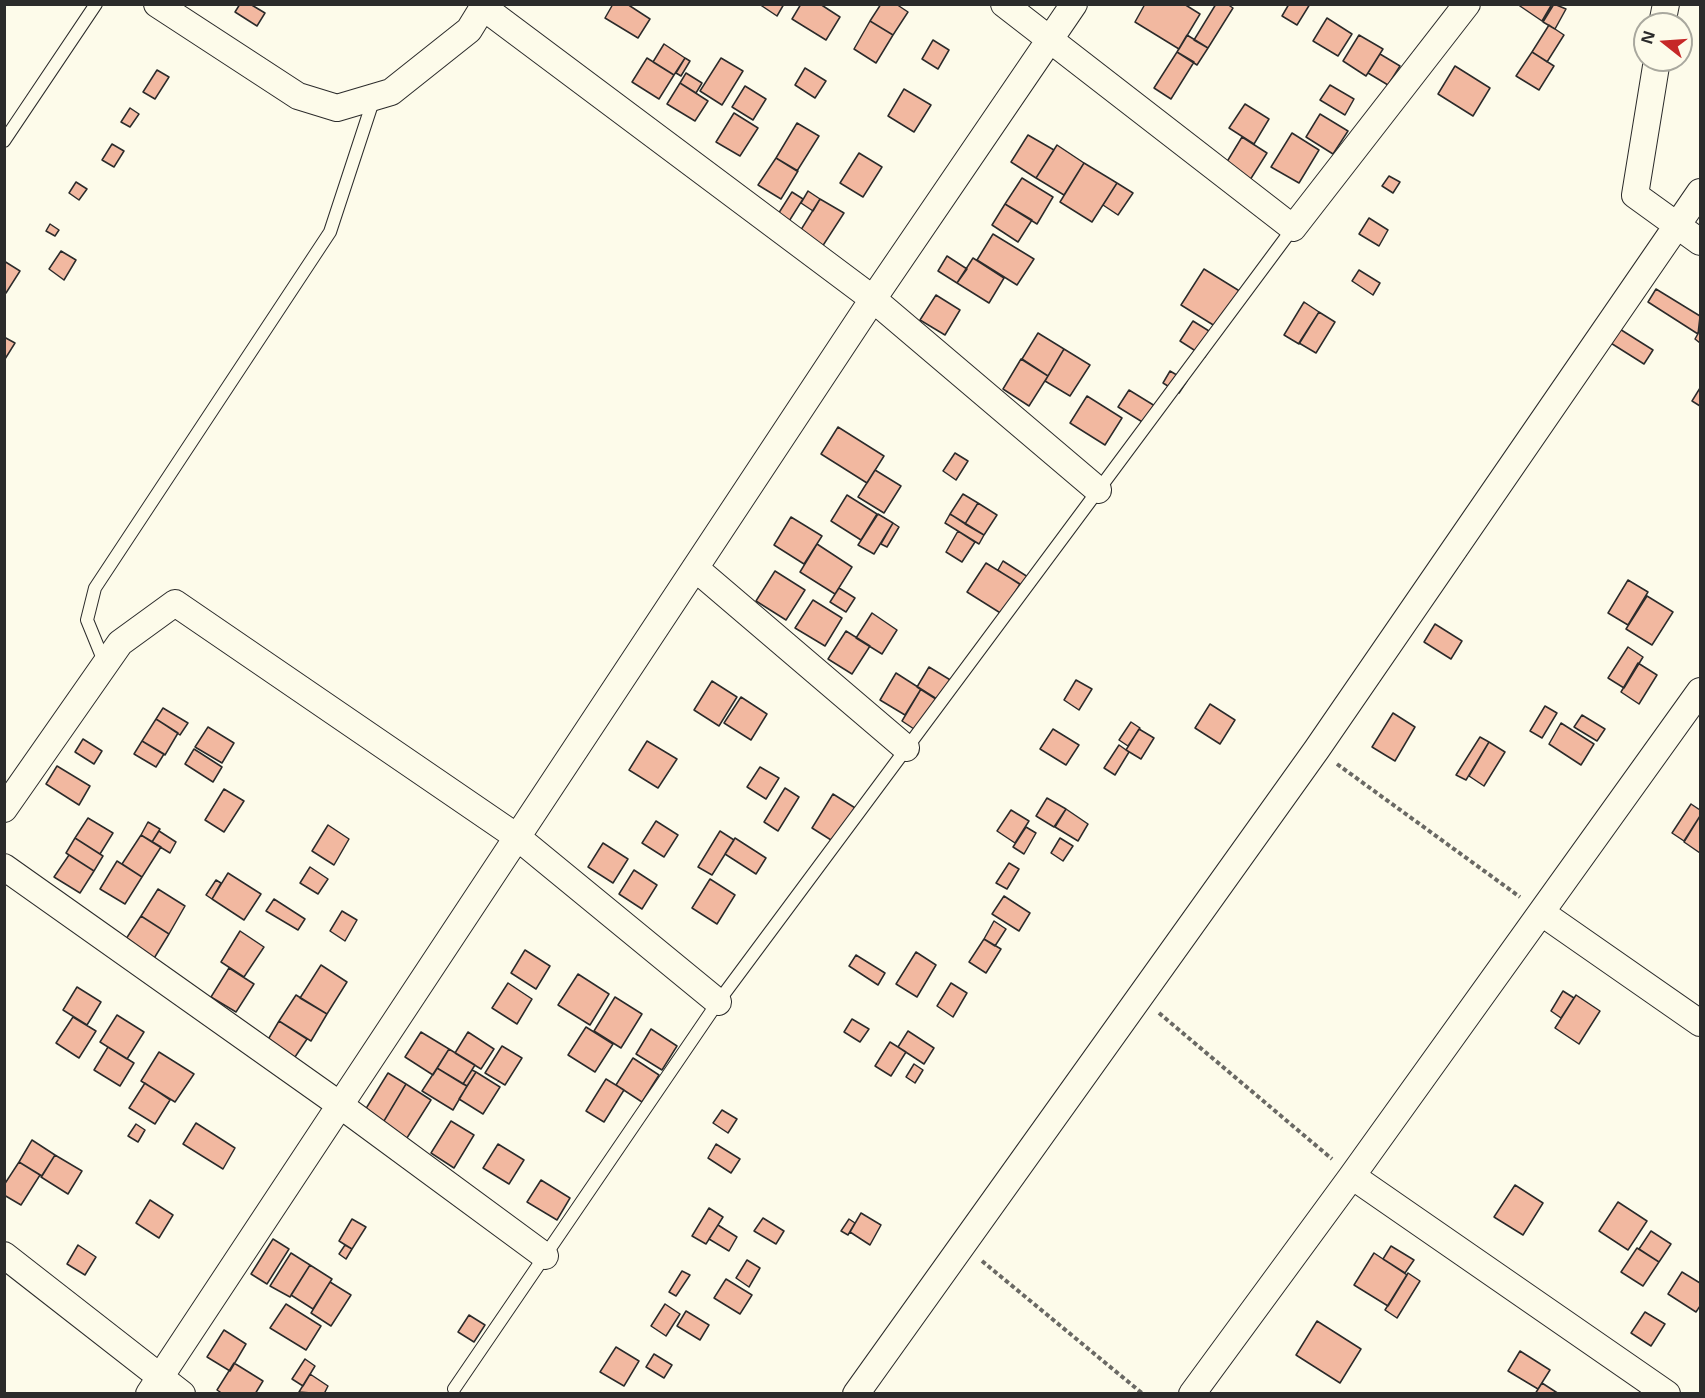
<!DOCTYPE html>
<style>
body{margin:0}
#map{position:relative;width:1705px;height:1398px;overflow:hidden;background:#fdfbea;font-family:"Open Sans",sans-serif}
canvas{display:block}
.frame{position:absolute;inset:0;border:6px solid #2b2b2b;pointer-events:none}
.north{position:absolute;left:1633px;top:12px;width:60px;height:60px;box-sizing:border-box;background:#fdfbea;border:2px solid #a9a89e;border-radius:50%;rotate:287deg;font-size:16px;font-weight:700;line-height:24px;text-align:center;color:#2b2b2b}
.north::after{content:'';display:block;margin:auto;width:21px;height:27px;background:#c62828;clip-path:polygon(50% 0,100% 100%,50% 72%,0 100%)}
</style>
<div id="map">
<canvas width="1705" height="1398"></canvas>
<div class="frame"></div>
<div class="north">N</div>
</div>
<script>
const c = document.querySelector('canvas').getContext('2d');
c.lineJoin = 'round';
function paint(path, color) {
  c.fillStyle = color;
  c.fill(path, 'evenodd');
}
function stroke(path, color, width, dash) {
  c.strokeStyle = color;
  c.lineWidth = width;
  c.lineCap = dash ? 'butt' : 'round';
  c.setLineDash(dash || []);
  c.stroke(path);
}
const building = new Path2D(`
 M240,4H250L265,13L257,26L235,12Z
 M613,4H627L650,19L638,38L605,18Z
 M759,4H784L777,16Z
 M801,4H820L840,17L826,40L792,19Z
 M881,4H896L908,12L893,35L870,21Z
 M1145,4H1184L1200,14L1179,49L1135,22Z
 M1216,4H1227L1233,8L1208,48L1194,40Z
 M1289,4H1310L1297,25L1282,16Z
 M1517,4H1552L1542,21Z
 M1554,4L1566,9L1555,29L1543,22Z
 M1327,18L1352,34L1338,56L1313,41Z
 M870,21L893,35L876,63L854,49Z
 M1549,25L1564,35L1547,62L1532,52Z
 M1187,35L1208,48L1197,65L1177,52Z
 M1359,35L1383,49L1366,76L1343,61Z
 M933,40L949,50L938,69L922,59Z
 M664,44L685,58L674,75L653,62Z
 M1177,52L1194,62L1171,99L1154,88Z
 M1532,52L1554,66L1539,90L1516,76Z
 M1380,54L1400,66L1388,85L1368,73Z
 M647,58L674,75L659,99L632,82Z
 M685,58L690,61L681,76L676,73Z
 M721,58L743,71L722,105L700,91Z
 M1455,66L1490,88L1473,116L1438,94Z
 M805,68L826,81L815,98L795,85Z
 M157,70L169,77L155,99L143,92Z
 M686,73L702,83L696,93L680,83Z
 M680,83L708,101L695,121L667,104Z
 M1330,85L1354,99L1345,115L1320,100Z
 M745,86L766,99L753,120L732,107Z
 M904,89L931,105L914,132L888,116Z
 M1245,104L1269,119L1254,144L1229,128Z
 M130,108L139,114L130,127L121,122Z
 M734,113L758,128L740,156L716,142Z
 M1320,114L1348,131L1333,154L1306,137Z
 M797,123L819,136L797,171L776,158Z
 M1292,133L1319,150L1299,183L1271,167Z
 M1028,135L1054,150L1036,178L1011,162Z
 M1242,137L1267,153L1250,180L1225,165Z
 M112,144L124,151L114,167L102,160Z
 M1057,145L1084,163L1064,195L1036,178Z
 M859,153L882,167L863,197L840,183Z
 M776,158L798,171L781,199L758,185Z
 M1084,163L1117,183L1092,222L1060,202Z
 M1389,176L1400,182L1393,193L1382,186Z
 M1022,178L1053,197L1037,224L1005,204Z
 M76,182L87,189L79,200L69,193Z
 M1117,183L1133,193L1118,215L1103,205Z
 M808,191L820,199L813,211L801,203Z
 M792,192L803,199L786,226L775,219Z
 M820,199L844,213L822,247L799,233Z
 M1005,204L1032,220L1018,242L992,225Z
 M1369,218L1388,230L1379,246L1359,234Z
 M50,224L59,230L55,236L46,231Z
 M993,234L1034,259L1017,285L977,260Z
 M61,251L76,260L64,280L49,269Z
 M947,256L967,269L957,283L938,271Z
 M973,258L1004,278L989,303L957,283Z
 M4,261L20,271L6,293L4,292Z
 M1204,269L1246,295L1223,331L1181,305Z
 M1359,270L1380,283L1373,295L1352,281Z
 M1656,289L1700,316L1698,334L1648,302Z
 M936,295L960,310L945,335L920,320Z
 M1304,302L1319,312L1299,344L1284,335Z
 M1319,312L1335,322L1316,353L1299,343Z
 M1193,321L1217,336L1205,357L1180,341Z
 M1615,326L1653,350L1644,364L1606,340Z
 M1700,330V343L1695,339Z
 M1038,333L1064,349L1048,376L1022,359Z
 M4,337L15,343L5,359L4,358Z
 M1064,349L1090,365L1070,396L1045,381Z
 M1021,359L1048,376L1029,406L1003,389Z
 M1170,371L1187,381L1179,393L1163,383Z
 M1700,388V406L1692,401Z
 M1129,390L1155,406L1144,423L1118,407Z
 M1087,396L1122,418L1105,445L1070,423Z
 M838,427L884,456L867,483L821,454Z
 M955,453L968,461L956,480L943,471Z
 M875,470L901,486L884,513L858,497Z
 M963,494L978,503L965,524L950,514Z
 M847,495L877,514L861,540L831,521Z
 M978,503L997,515L984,535L965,524Z
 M878,514L893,523L874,554L858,545Z
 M950,514L984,535L979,544L945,523Z
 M791,517L822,536L804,564L774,545Z
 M893,523L899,527L887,547L881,544Z
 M958,531L975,542L962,562L946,552Z
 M817,544L852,567L835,594L800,572Z
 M1003,561L1028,577L1022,586L998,570Z
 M986,563L1020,584L1002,614L967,592Z
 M775,571L805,590L786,620L756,601Z
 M1628,580L1648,592L1628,625L1608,613Z
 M839,588L855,598L846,612L830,602Z
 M1647,596L1673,612L1652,645L1626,629Z
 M813,600L842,618L825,646L795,628Z
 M872,613L897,630L882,654L856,638Z
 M1435,624L1462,641L1451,659L1424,642Z
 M846,631L870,646L852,674L828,659Z
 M1628,647L1643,657L1624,688L1608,678Z
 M1638,663L1657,675L1639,704L1621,692Z
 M929,667L952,681L939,701L917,687Z
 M896,673L921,689L905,715L880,700Z
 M1076,680L1092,689L1079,710L1064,700Z
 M712,681L737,697L719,726L694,710Z
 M921,689L940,701L920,733L902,721Z
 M741,697L767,714L751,740L724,723Z
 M1210,704L1235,720L1220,744L1195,728Z
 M1545,706L1557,713L1542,738L1530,731Z
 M163,708L188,723L180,735L156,719Z
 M1393,713L1415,727L1395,761L1372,747Z
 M1582,715L1605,729L1597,741L1574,727Z
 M156,719L178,733L165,755L142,741Z
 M1131,722L1140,728L1128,746L1119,740Z
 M1561,723L1594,744L1581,765L1549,744Z
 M208,727L234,743L222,763L195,747Z
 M1053,729L1079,745L1066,765L1040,749Z
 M1139,729L1154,738L1141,759L1126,750Z
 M1480,737L1489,742L1466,780L1456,775Z
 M83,739L102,751L94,764L75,752Z
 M142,741L164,754L156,767L134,754Z
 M647,741L677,759L658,788L629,770Z
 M1489,742L1505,752L1484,786L1469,776Z
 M1119,745L1129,752L1115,775L1104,768Z
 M194,749L222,767L213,782L185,764Z
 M57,766L90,786L79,805L46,784Z
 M760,767L779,778L766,799L747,787Z
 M785,788L799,797L778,831L764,822Z
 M224,789L244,801L224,832L205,820Z
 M833,794L860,811L839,845L812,828Z
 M1047,798L1066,809L1054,827L1036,816Z
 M1691,804L1700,810V816L1684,841L1672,833Z
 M1066,809L1088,824L1078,841L1055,827Z
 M1011,810L1029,821L1015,843L997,831Z
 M1700,816V853L1684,842Z
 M88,818L113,833L100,854L75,838Z
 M656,821L678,835L664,857L642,843Z
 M148,822L160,829L152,842L141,835Z
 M328,825L349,839L334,865L312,851Z
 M1026,827L1036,833L1024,854L1013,847Z
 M159,831L176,842L170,853L152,842Z
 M720,831L734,840L712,875L698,867Z
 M141,835L161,847L142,877L122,864Z
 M75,838L103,856L94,871L66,853Z
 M735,838L766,858L756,874L725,854Z
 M1060,838L1073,846L1063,861L1051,853Z
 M603,843L628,859L613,883L588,867Z
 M69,855L94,871L80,893L54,877Z
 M117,861L142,877L125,904L100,889Z
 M1009,863L1019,869L1007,889L996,883Z
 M310,867L328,879L318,894L300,883Z
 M634,870L657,885L642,909L619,894Z
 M228,873L261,894L244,920L212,899Z
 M710,879L735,895L717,924L692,908Z
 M216,880L221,883L212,899L206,895Z
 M158,889L185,906L169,934L141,916Z
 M1004,896L1030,913L1019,931L992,914Z
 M274,899L305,919L298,930L266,911Z
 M342,911L357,920L345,941L330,931Z
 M141,916L169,934L153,960L124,942Z
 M994,921L1006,929L995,946L984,939Z
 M240,931L264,947L244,977L221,962Z
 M984,939L1001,949L986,973L969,962Z
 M525,950L550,966L536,989L511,973Z
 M916,952L936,965L917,997L896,984Z
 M856,955L885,973L878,985L849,966Z
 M321,965L347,982L327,1014L300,998Z
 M229,968L254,984L236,1012L211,997Z
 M578,974L609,994L590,1025L558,1005Z
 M508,983L532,999L517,1024L492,1008Z
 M951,983L967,993L953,1017L937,1006Z
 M77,987L101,1002L87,1025L63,1010Z
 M1563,991L1574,998L1561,1018L1551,1011Z
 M296,995L327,1014L311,1041L279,1021Z
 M1576,995L1600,1011L1579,1044L1555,1028Z
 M615,997L642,1014L621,1048L594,1031Z
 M117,1015L144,1032L127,1059L100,1042Z
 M73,1017L96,1031L79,1058L56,1043Z
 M852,1019L869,1029L860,1042L844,1032Z
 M279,1021L307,1039L293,1060L266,1043Z
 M586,1027L613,1044L595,1072L568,1055Z
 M651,1029L677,1046L662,1070L636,1054Z
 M908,1031L934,1048L924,1064L898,1047Z
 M421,1032L449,1049L433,1075L405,1057Z
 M468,1032L494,1049L481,1069L455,1053Z
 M890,1042L906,1052L891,1076L875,1066Z
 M502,1046L522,1058L505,1085L485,1073Z
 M108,1047L134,1063L120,1086L94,1070Z
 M449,1049L475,1065L463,1084L437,1068Z
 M159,1052L194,1074L175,1102L141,1081Z
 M633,1058L659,1075L642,1102L616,1085Z
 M914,1064L923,1070L915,1083L906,1077Z
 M437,1068L467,1086L453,1110L422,1091Z
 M472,1070L476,1072L467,1086L463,1084Z
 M476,1072L500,1087L483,1114L459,1099Z
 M388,1073L406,1084L381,1126L362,1115Z
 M606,1079L624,1090L604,1122L586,1111Z
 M145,1083L170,1100L155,1124L129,1108Z
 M406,1084L431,1100L405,1141L381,1126Z
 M722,1110L737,1119L728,1133L713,1123Z
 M451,1121L474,1135L454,1168L431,1153Z
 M196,1123L235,1148L223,1169L183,1144Z
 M136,1124L145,1130L138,1142L128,1136Z
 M32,1140L55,1155L42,1176L19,1162Z
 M498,1144L524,1160L509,1184L483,1168Z
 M716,1144L740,1159L731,1173L708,1158Z
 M55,1155L82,1171L68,1194L41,1177Z
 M19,1162L40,1175L21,1205L4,1195V1185Z
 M541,1180L570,1198L557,1220L527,1202Z
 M1515,1185L1543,1203L1523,1235L1494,1217Z
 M150,1200L173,1215L159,1238L136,1223Z
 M1618,1202L1647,1221L1628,1250L1599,1231Z
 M709,1208L723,1217L706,1244L692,1236Z
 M861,1213L881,1225L870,1245L850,1232Z
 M763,1218L784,1231L776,1244L754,1231Z
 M352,1219L366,1227L352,1249L339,1241Z
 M849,1219L855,1223L848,1235L841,1231Z
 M718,1225L737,1237L729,1251L709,1239Z
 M1651,1231L1671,1244L1659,1262L1639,1249Z
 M273,1239L289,1249L267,1284L251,1274Z
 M78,1245L96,1257L85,1275L67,1264Z
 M345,1245L352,1249L346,1259L339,1254Z
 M1391,1246L1414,1260L1405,1273L1383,1259Z
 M1637,1248L1659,1262L1643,1286L1621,1272Z
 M291,1253L310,1265L290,1297L270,1286Z
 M1374,1253L1407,1275L1388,1306L1354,1285Z
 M747,1260L760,1268L749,1287L736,1278Z
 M310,1265L332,1279L313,1309L291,1295Z
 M682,1271L690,1275L676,1296L669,1292Z
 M1682,1272L1700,1283V1306L1696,1312L1668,1294Z
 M1408,1273L1420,1281L1397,1318L1385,1310Z
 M726,1279L752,1295L740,1314L714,1298Z
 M330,1282L351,1295L331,1326L311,1313Z
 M286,1304L321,1326L306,1350L270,1328Z
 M665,1304L680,1314L666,1336L651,1326Z
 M686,1311L709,1325L700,1340L677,1326Z
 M1645,1312L1665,1324L1651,1346L1631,1333Z
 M469,1315L485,1325L474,1342L458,1332Z
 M1317,1321L1361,1349L1340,1383L1296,1355Z
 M224,1330L246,1344L230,1371L207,1357Z
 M616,1347L639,1361L624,1386L600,1372Z
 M1520,1351L1550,1370L1538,1389L1508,1371Z
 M654,1354L672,1365L664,1378L646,1367Z
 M305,1359L315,1366L303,1386L292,1379Z
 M234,1363L263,1381L255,1394H223L217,1390Z
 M310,1374L328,1386L324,1394L299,1392Z
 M1542,1383L1559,1394H1535Z`);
const path = new Path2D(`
 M1337,764L1520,897
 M1159,1013L1332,1159
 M982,1261L1143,1394`);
const service = new Path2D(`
 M4,141L96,4
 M105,664L87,620L95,588L330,232L374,98
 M454,1389L718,1002L1293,228`);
const minor = new Path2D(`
 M157,4L298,96L337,108L391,92L469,30L485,4
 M1004,4L1293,228L1467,4
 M483,7L873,299L1098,490
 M1662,24L1666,4
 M1657,60L1635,195L1700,242
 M695,568L906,748
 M4,809L120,643L175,603L517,837L718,1002
 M4,867L340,1105L545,1256
 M1542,913L1700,1023
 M1352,1176L1667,1394
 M4,1255L182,1394
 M149,1394L873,299L1074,4
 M856,1394L1317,749L1700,192
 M1192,1394L1352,1176L1700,691`);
paint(building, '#f2b8a0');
stroke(building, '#2b2b2b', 1.5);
stroke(service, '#2b2b2b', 14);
stroke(minor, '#2b2b2b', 28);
stroke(path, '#6a6964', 4, [4.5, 3]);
stroke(service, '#fdfbea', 12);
stroke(minor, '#fdfbea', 26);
</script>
